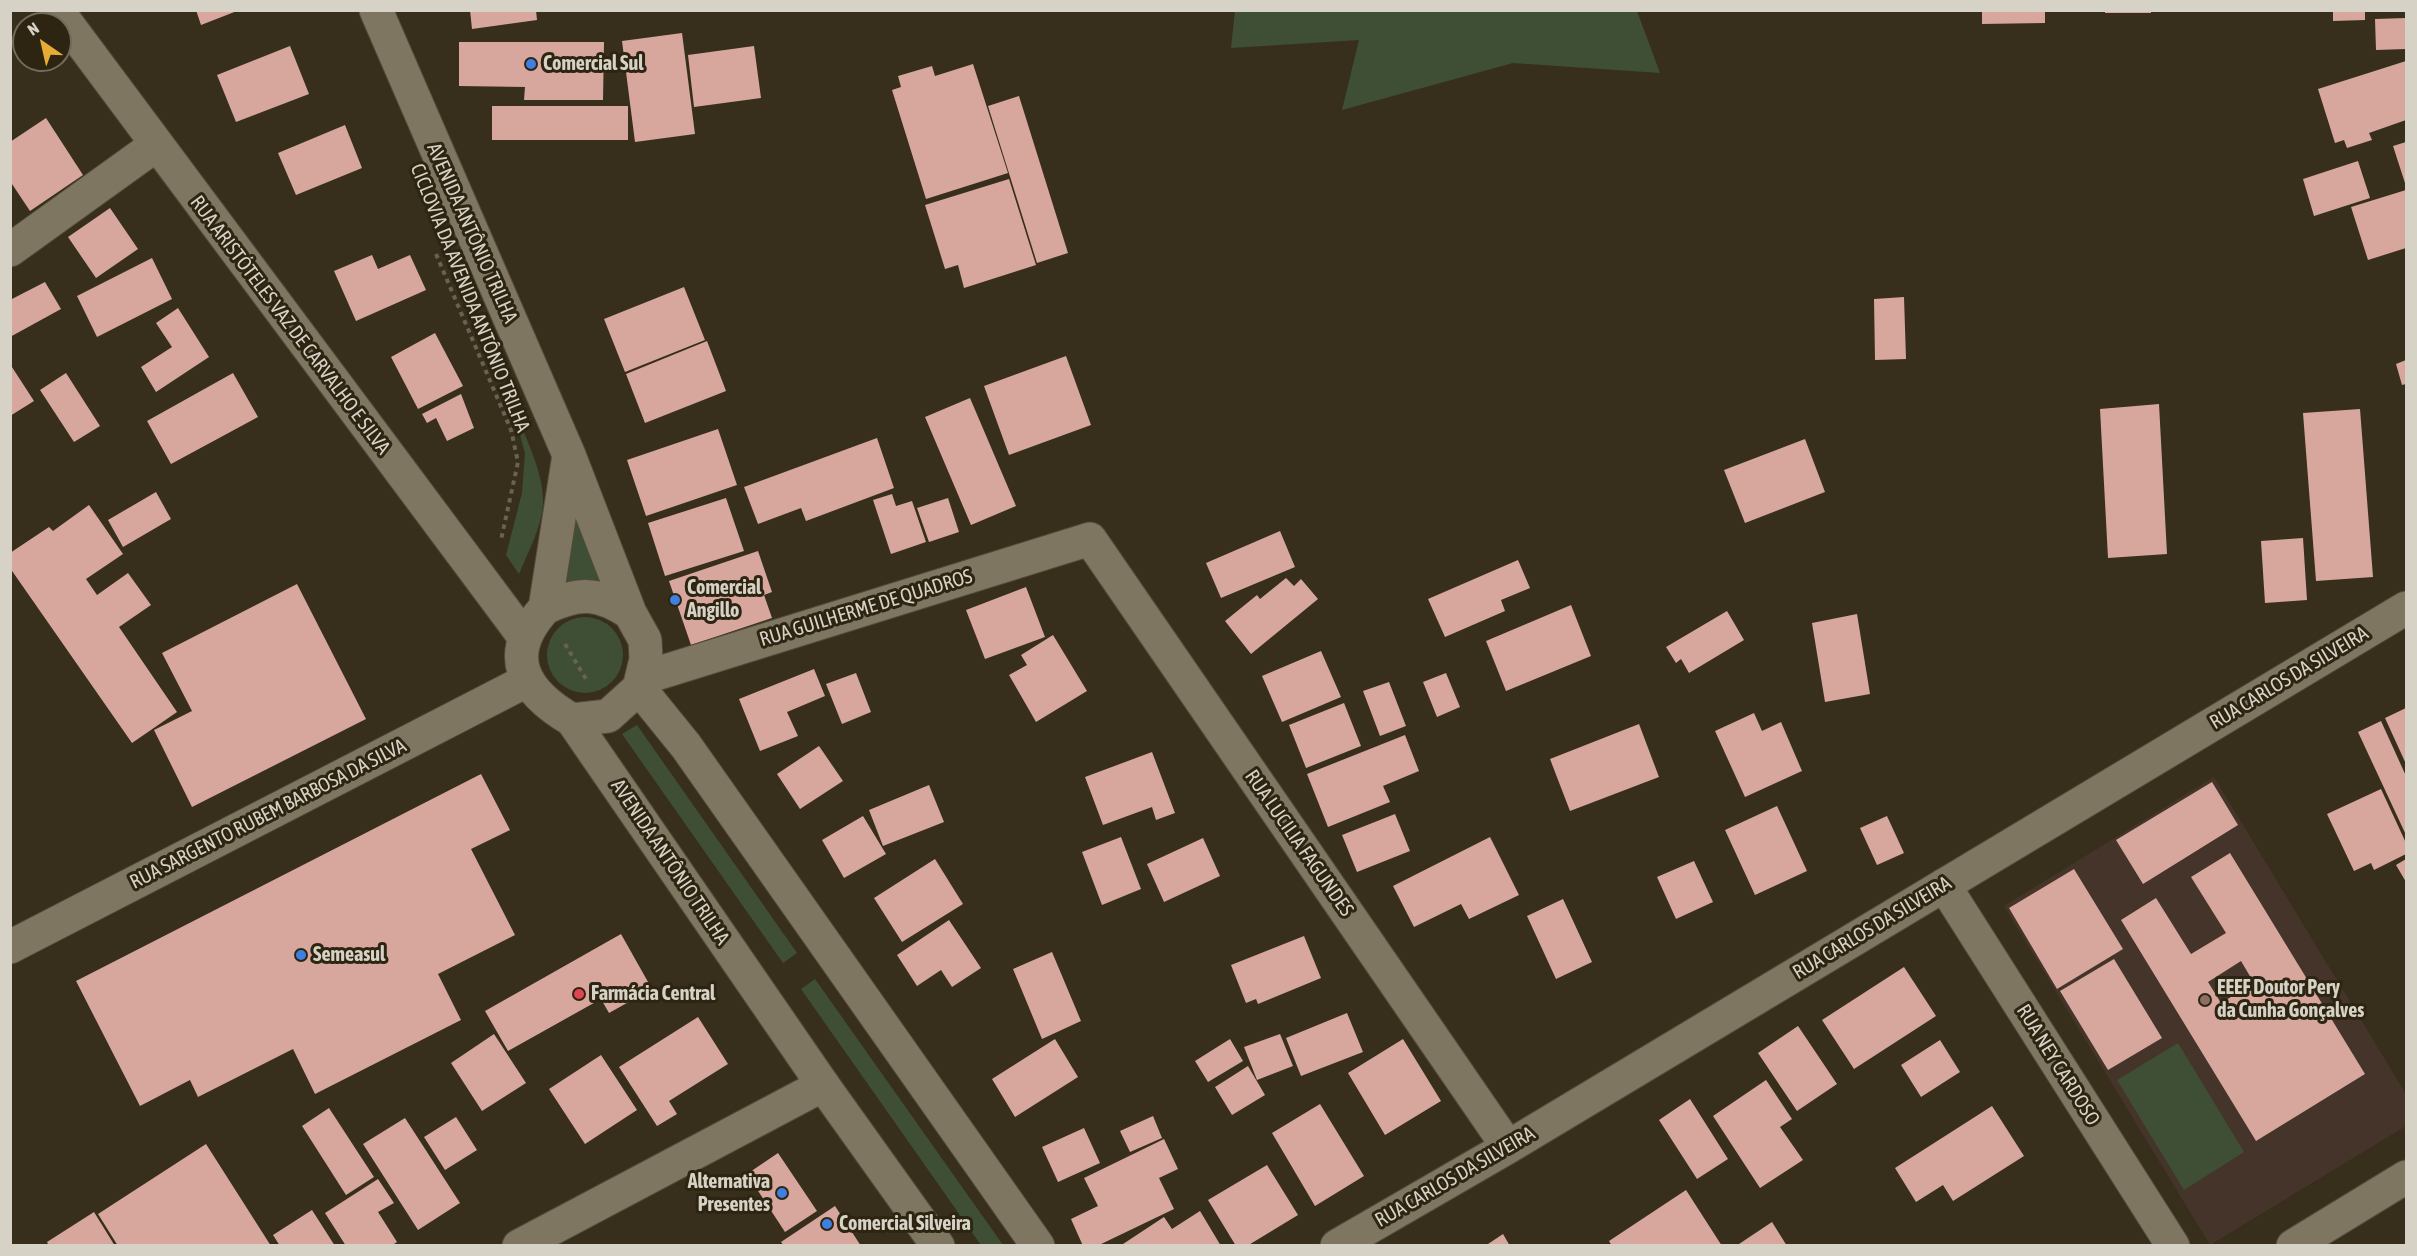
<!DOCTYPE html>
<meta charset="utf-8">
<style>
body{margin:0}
#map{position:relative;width:2417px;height:1256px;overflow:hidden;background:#372f1c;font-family:"Asap Condensed",sans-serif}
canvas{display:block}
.frame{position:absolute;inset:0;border:12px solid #d7d2c6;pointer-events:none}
.north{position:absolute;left:12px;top:12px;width:60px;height:60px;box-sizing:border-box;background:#2d2512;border:2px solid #716a5a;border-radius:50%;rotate:326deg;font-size:16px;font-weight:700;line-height:24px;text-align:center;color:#d7d2c6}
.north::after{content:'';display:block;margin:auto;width:21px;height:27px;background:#e6ac36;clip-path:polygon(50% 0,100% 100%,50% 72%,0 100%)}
</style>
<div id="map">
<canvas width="2417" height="1256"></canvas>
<div class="frame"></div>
<div class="north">N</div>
</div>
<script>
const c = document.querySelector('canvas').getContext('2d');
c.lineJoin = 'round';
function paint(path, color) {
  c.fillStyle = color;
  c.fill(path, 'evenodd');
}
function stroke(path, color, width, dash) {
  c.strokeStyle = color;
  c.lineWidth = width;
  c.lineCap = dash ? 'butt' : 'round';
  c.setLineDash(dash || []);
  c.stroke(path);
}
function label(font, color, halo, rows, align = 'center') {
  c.font = font + ' "Asap Condensed",sans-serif';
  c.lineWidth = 6;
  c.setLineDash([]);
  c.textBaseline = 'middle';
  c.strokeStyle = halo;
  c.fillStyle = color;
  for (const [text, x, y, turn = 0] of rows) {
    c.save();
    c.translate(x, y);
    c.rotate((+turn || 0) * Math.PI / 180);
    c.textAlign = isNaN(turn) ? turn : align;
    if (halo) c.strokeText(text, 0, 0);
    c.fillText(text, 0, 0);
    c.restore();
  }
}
const education = new Path2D(`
 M2214,777L2406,1094V1126L2210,1245L2004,906Z`);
const green = new Path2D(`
 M1235,11H1637L1660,73L1513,63L1342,110L1359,40L1231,48Z
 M510,399C521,428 545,473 543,504C541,529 528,552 519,574L506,555L522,493L525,453Z
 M574,501L607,581L558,583Z
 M547 655a38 38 0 1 1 76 0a38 38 0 1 1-76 0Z
 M637,725L797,953L783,963L622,734Z
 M815,979L1003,1245H981L801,989Z
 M2178,1043L2244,1152L2184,1190L2117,1080Z`);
const building = new Path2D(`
 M196,10H237V11L201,25Z
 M470,10H536L537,20L472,29Z
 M1982,10H2045V23L1982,24Z
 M2105,10H2151V13H2105Z
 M2333,10H2365V20L2333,21Z
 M2406,18V49L2376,50L2375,19Z
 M682,33L695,134L635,142L622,41Z
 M459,42H604L603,100H524L525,87L459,86Z
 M290,46L309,94L236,122L217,75Z
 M754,46L761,98L694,107L688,55Z
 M2406,61V120L2369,133L2372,140L2347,148L2344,140L2335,143L2318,89Z
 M973,64L1008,173L926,199L892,90L901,87L898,76L932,66L935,76Z
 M1019,96L1068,253L1037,263L988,106Z
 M492,106H628V140H492Z
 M46,118L83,175L30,211L10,181V142Z
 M345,125L362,168L296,195L278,153Z
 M2406,142V182L2405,183L2393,146Z
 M2358,161L2370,198L2314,216L2303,179Z
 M1009,179L1036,265L964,288L958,265L945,269L925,205Z
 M2406,190V248L2368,260L2351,207Z
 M110,208L138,249L96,278L68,237Z
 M372,255L378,269L410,255L426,290L356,321L334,271Z
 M152,258L172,299L97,337L77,296Z
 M45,282L61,309L10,337V300Z
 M684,287L705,340L625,372L604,319Z
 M1904,297L1906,359L1875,360L1874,299Z
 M178,308L209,357L156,392L141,367L172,347L156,323Z
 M435,333L463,386L418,409L391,357Z
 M707,341L726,391L645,423L626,374Z
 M1066,356L1091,425L1009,455L984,386Z
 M2406,360V384L2402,385L2396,364Z
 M10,364L34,401L10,416Z
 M66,373L100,426L74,442L40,390Z
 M233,373L258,417L171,464L147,421Z
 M461,394L474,428L447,441L436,418L427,423L422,414Z
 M970,398L1016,506L971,525L925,417Z
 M2159,404L2167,554L2108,558L2100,409Z
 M2360,409L2373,577L2316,581L2303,413Z
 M718,429L737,485L646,516L627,460Z
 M877,438L894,488L806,521L801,508L758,524L744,487Z
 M1805,439L1825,492L1745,523L1724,470Z
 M156,492L171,519L123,547L108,520Z
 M892,494L896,506L912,501L926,542L891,554L873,500Z
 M726,498L744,551L665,576L648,523Z
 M948,498L959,532L929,542L917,508Z
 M89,505L123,554L86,579L97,595L128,573L151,605L119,627L177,712L132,743L10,568V553L49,527L53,531Z
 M1280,531L1295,567L1221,598L1206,563Z
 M2303,538L2307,600L2265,603L2261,541Z
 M758,551L772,592L764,595L772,618L691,645L669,581Z
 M1518,560L1530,588L1501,600L1505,611L1445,637L1428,599Z
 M1286,578L1294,586L1301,579L1318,599L1251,654L1225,621L1257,595L1260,599Z
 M297,584L366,719L192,807L154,730L192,711L162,653Z
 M1026,587L1045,637L985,659L966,610Z
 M1571,605L1591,656L1506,691L1486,641Z
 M1727,611L1744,640L1689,673L1681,659L1676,663L1666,647Z
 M1857,614L1870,694L1825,702L1812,623Z
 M1053,635L1087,691L1036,722L1009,675L1027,665L1021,655Z
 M1321,651L1341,697L1282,722L1262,676Z
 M814,669L825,696L787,712L798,736L760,751L739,699Z
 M856,673L871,712L842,724L826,684Z
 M1446,673L1460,707L1437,717L1423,682Z
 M1389,682L1406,726L1380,736L1363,691Z
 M1344,703L1361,746L1306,768L1289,725Z
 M2406,708V764L2385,718Z
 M1754,713L1762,731L1781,722L1802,771L1745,797L1715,731Z
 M2381,721L2406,776V835L2358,732Z
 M1639,724L1659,777L1570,811L1550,759Z
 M1405,735L1419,771L1383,786L1390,802L1328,827L1307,774Z
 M819,746L843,781L800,809L777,774Z
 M1152,752L1175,813L1156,820L1152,807L1103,825L1085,777Z
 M481,774L510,830L471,849L515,935L438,974L461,1020L315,1094L293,1049L198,1097L190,1080L140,1106L76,981Z
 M2212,782L2238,825L2143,884L2116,840Z
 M929,785L944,822L883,846L869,810Z
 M2381,789L2406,843V854L2374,870L2371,863L2354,871L2327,814Z
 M1777,806L1807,871L1755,895L1725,830Z
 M1395,814L1410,851L1357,872L1342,835Z
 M863,816L886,854L844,878L822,840Z
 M1887,816L1904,853L1877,865L1860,828Z
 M1121,837L1141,889L1102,905L1082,852Z
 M1490,837L1519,895L1469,919L1461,904L1414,927L1393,886Z
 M1203,838L1220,876L1164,902L1147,864Z
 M2230,853L2365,1074L2256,1141L2121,920L2156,898L2191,954L2226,933L2191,877ZM2241,961L2254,983L2221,1003L2208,982Z
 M935,859L963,904L902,942L874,898Z
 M2406,859V882L2396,865Z
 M1694,861L1713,902L1676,919L1657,877Z
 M2074,869L2123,949L2057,989L2009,908Z
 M1563,899L1592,962L1556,979L1527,916Z
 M949,920L981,968L952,987L941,970L917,986L897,955Z
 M621,934L652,989L609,1013L601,999L508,1051L485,1011Z
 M1304,936L1321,978L1258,1004L1256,999L1246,1003L1231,965Z
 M1052,952L1081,1021L1042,1039L1013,969Z
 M2114,959L2162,1038L2108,1070L2060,991Z
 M1904,967L1936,1016L1854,1069L1822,1020Z
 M1347,1013L1363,1052L1301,1076L1286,1038Z
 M698,1017L728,1064L669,1101L677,1114L657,1126L619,1067Z
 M1798,1026L1837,1084L1797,1111L1758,1053Z
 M494,1034L526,1083L482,1111L451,1063Z
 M1280,1034L1293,1066L1257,1080L1244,1047Z
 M1055,1039L1078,1077L1015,1117L992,1079Z
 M1230,1039L1243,1061L1208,1082L1195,1061Z
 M1403,1039L1441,1101L1385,1135L1348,1073Z
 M1940,1040L1960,1072L1921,1097L1901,1065Z
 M601,1055L637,1110L585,1144L549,1089Z
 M1248,1066L1265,1095L1232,1115L1215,1087Z
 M1766,1080L1792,1119L1780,1127L1803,1160L1760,1188L1713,1116Z
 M1690,1099L1728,1159L1697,1179L1659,1120Z
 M1320,1104L1364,1176L1315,1206L1272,1133Z
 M1992,1106L2024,1156L1953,1201L1943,1185L1916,1202L1895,1168Z
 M329,1108L374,1177L346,1195L302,1126Z
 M1153,1116L1162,1138L1130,1152L1120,1131Z
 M456,1117L477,1150L445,1170L424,1137Z
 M405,1118L460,1203L418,1230L363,1144Z
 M1084,1128L1100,1163L1058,1182L1042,1147Z
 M1164,1139L1178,1169L1159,1178L1174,1209L1097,1246H1083L1071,1219L1098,1206L1084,1178Z
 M206,1144L271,1246H118L98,1214Z
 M778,1153L817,1211L785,1232L747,1174Z
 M1267,1165L1298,1215L1247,1246H1236L1208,1200Z
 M378,1179L394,1203L378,1212L397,1242L391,1246H346L325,1213Z
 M1686,1190L1722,1246H1612L1609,1241Z
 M835,1206L861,1246H784L781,1242Z
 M312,1210L335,1246H280L273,1235Z
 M1200,1211L1221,1246H1120L1164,1217L1172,1229Z
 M94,1212L115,1246H49L47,1242Z
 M1772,1222L1787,1246H1736Z
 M1503,1234L1510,1246H1485Z`);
const path = new Path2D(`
 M436,254L511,430L518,462L501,540
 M565,644L586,679`);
const street = new Path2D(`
 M57,10L525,638
 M10,250L156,145
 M643,678L1090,539L1508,1147
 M1944,885L2173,1246
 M10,947L526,681
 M519,1246L823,1085
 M1337,1246L1508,1147L2406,608
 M2293,1246L2406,1177`);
const secondary = new Path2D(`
 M376,10L569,455L630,613L645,640L646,659L639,688L608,716L572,720
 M569,455L545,608C501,656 524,692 572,720L823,1085L938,1246
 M545,608C579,592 598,592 630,613
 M639,688L686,746L1038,1246`);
const markers = [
 [531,64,6,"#3f7fe0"],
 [675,600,6,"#3f7fe0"],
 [301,955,6,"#3f7fe0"],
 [579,994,6,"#e0444e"],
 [2205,1000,6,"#8d6e63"],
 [782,1193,6,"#3f7fe0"],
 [827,1224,6,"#3f7fe0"]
];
const poiNames = [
 ["Comercial Sul",543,64],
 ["Comercial",687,588],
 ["Angillo",687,611],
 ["Semeasul",313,955],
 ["EEEF Doutor Pery",2217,988],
 ["da Cunha Gonçalves",2217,1011],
 ["Farmácia Central",591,994],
 ["Alternativa",770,1182,"right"],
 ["Presentes",770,1205,"right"],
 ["Comercial Silveira",839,1224]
];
const streetNames = [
 ["AVENIDA ANTÔNIO TRILHA",472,233,66],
 ["CICLOVIA DA AVENIDA ANTÔNIO TRILHA",470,298,68],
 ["RUA ARISTÓTELES VAZ DE CARVALHO E SILVA",290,325,53],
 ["RUA GUILHERME DE QUADROS",866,608,-17],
 ["RUA CARLOS DA SILVEIRA",2289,678,-31],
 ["RUA SARGENTO RUBEM BARBOSA DA SILVA",268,814,-27],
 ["RUA LUCILIA FAGUNDES",1299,843,55],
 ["AVENIDA ANTÔNIO TRILHA",670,862,56],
 ["RUA CARLOS DA SILVEIRA",1872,928,-31],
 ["RUA NEY CARDOSO",2058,1065,58],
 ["RUA CARLOS DA SILVEIRA",1455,1177,-30]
];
paint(education, '#443429');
paint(green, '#3f4f35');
paint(building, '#d7a79e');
stroke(street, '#534b3b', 35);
stroke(secondary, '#534b3b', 35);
stroke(path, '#696251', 4, [4.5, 4.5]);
stroke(street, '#7f7661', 33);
stroke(secondary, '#7f7661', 33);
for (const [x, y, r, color] of markers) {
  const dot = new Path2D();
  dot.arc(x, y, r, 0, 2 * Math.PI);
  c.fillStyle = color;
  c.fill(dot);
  stroke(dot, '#2d2512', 2);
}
label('bold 20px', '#d7d2c6', '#2d2512', poiNames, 'left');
label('20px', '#d7d2c6', '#2d2512', streetNames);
</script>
